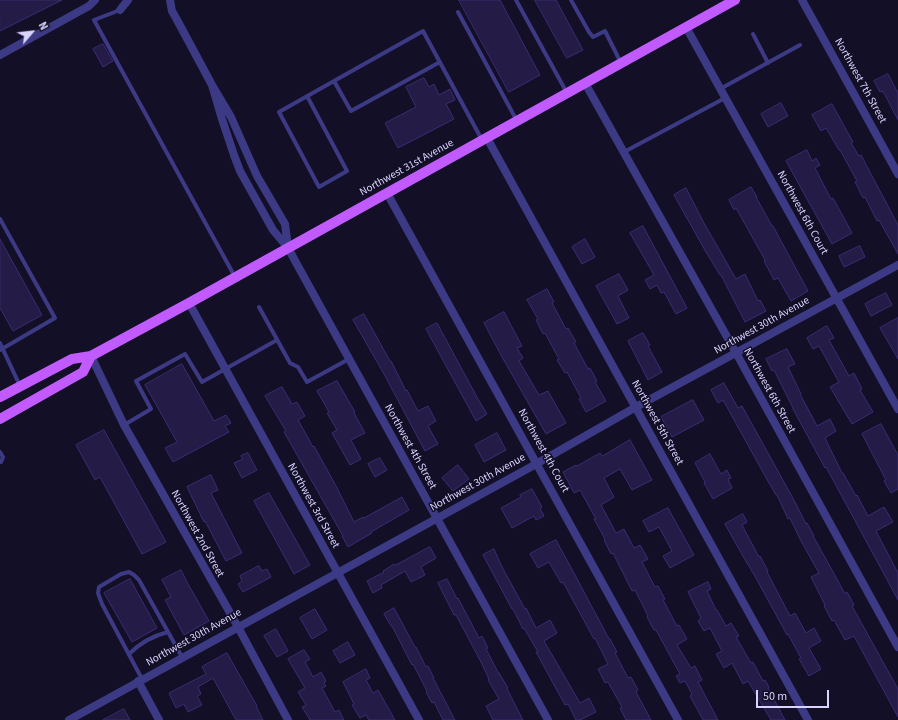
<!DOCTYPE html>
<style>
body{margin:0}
#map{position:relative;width:898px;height:720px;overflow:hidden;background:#130f26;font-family:"Source Sans 3",sans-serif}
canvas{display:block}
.north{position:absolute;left:12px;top:12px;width:40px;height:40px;-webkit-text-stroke:3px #130f26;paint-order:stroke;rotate:62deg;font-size:11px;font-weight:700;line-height:16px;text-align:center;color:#d9d4ff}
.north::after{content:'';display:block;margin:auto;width:14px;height:18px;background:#d9d4ff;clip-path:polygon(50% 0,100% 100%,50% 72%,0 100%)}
.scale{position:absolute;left:756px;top:690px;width:73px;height:18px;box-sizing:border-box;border:2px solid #d9d4ff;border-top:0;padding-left:5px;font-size:12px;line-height:14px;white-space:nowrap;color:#d9d4ff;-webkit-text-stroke:3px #130f26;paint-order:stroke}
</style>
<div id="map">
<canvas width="898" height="720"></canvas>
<div class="north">N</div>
<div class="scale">50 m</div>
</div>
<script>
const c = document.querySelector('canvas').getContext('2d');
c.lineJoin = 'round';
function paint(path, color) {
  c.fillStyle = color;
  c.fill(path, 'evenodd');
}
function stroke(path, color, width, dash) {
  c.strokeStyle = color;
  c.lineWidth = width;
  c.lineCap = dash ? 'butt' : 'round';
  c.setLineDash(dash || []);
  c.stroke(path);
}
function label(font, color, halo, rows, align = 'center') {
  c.font = font + ' "Source Sans 3",sans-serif';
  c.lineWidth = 3;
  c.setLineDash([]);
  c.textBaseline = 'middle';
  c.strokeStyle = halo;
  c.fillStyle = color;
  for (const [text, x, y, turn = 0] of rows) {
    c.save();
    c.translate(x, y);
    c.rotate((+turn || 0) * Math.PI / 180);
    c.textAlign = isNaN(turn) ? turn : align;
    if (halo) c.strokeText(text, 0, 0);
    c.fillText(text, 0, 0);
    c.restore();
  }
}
const building = new Path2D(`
 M0,0H62L0,31Z
 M459,0H500L540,75L509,92Z
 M535,0H556L583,50L567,58Z
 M103,44L113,61L103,67L93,49Z
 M888,74L898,93V120L885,95L882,91L880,92L874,81Z
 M424,78L429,87L434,84L439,95L450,89L455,100L446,104L454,119L398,148L385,123L416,107L406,87Z
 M781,103L788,116L768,127L761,114Z
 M832,104L853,142L851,143L859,156L861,155L898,225V254L879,220L877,221L865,197L863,198L855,182L857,181L840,150H839L826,128L821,131L812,115Z
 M807,150L812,161L816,158L820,165L815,168L831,199L833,198L852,233L832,244L786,161Z
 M751,187L757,197H756L772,226H773L808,291L791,301L778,278L774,280L764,261L765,260L736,208L734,210L729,200Z
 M686,188L704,223L736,279L745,274L758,301L760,300L766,311L745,322L721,275H720L706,252L674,195Z
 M643,226L687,308L676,314L664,292L661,293L657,285L650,289L645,280L654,275L630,233Z
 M0,239L42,315L13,331L0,308Z
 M585,239L595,257L582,264L572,247Z
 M860,246L865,257L844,267L839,256Z
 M619,274L628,290L618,296L629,318L617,324L596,286Z
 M547,289L554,302L552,303L566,329L568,328L576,342L574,343L588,369L590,368L597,381L595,382L606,401L586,412L579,399L581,398L567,372L565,373L557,360L559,359L545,333L543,334L536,320L538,319L527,300Z
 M886,293L892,305L871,316L865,304Z
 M504,312L522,346L517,348L523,358L519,361L539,395L548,391L566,423L546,434L502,357L484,323Z
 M364,314L385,352L390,361H391L406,391L407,390L418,411L428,406L436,421L428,426L438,444L425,451L384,374L353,320Z
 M898,318V359L880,328Z
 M437,323L478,399L487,414L476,421L426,329Z
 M827,326L834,338L829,340L849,376L854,373L862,389L860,390L873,412L852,424L830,387L839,382L819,346L813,349L807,338Z
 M643,333L650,345L648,346L662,372L648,380L628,341Z
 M787,349L795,364L788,367L801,394H800L817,426L830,419L836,431L825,438L842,473H843L856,496L857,495L868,516L884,507L893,522L876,531L898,573V600L826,467L825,468L793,409V408L774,370L772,371L766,359Z
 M182,364L214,421L226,415L231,423L225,426L229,432L173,462L165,448L177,442L145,385Z
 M337,381L355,412L354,413L365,433L351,440L361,459L350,465L332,433L337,430L327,413L329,412L317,391Z
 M724,383L738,408L742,406L795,502L806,524L807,523L814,536H813L832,570L845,594L847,592L854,605L852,606L898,689V717L854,636L845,640L834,620L832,621L824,606L825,605L811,577L819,573L801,541L790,518L788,519L777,495H776L769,483L723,400L718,403L711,390Z
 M282,387L292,404L297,402L305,416L298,420L313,447L314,446L336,486L354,522L363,517L364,518L402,497L409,510L371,532L372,533L348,547L342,536H343L292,446L284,432L286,431L265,396Z
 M693,400L704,420L672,437L661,417Z
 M881,424L898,455V489L891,493L884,481L886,480L862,434Z
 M104,430L166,542L142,554L100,477L95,480L76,445Z
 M497,433L506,450L484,462L475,445Z
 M630,440L652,480L632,490L620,469L604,478L614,497L601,505L616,533L624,529L634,548L640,545L648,559L642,562L655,587L658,586L665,599L663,600L677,626L679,625L687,639L677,645L691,668L695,666L702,680L698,682L718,720H703L690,696L692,694L685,681L680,683L676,676L680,674L656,630H654L647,617L648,616L635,590L632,591L613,553L611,554L604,540L605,539L594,519H596L580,490L574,493L563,472L576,465L577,466L600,453L602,456Z
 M248,453L257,470L242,478L234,463L243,459L241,456Z
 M710,454L721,474L727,470L731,478L728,479L732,488L713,499L704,483L705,482L695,463Z
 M380,458L387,470L375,477L368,464Z
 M458,465L469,479L453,491L442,478Z
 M211,475L218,490L211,493L242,553L226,561L205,521L204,522L187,487Z
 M532,489L542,507L540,508L544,516L536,520L534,516L512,528L501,508L521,497L520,495Z
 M269,493L310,565L294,574L254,501Z
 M668,508L694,555L670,568L663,556L672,551L659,527L649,532L643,521Z
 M743,514L747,522L742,525L759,557L760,556L768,571L767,572L790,616L795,613L806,633L814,628L821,641L809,648L821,669L809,676L799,659L801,658L788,634L787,635L756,578L744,558L725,524Z
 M556,540L575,575L609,639H610L617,652L615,653L628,678L631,677L638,690L636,692L651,720H626L620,708L622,707L608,682L605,683L598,669L608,664L595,638L594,639L563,582L561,583L549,562L538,568L530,554Z
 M430,547L436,558L421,567L425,575L411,582L405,571L381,585L382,588L373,593L367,581L384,572L383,571L394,564L395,565Z
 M494,549L501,565L525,609L526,608L536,628L550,620L557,633L544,641L580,703L589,698L596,712L580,720H576L568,704L565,705L536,652H538L524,628L523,629L513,609H512L483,555Z
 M259,566L262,571L267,569L271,577L243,592L238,584L242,581L240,576Z
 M181,570L187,582L209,621L184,635L165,600L171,597L162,580Z
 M130,579L157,628L132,642L104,593Z
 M447,579L457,599L458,598L479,638L482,636L488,648L486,649L499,674V673L508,688L507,689L523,720H493L486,706L499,699L488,680L489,679L481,662L456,615H454L438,583Z
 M708,582L711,589L707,591L716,610H717L726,626L731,623L739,636L736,637L751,663L753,662L763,681L765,680L769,687L768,688L785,720H771L748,681L743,684L732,663L724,668L716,654L722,651L710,628L704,631L698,621L701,618L688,592Z
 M394,608L415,647H416L426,667L428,666L434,678H433L455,720H443L434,702L432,703L426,692L427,691L413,664L412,665L392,626H391L384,614Z
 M315,609L327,630L312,639L300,618Z
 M276,629L288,651L277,657L264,636Z
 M348,642L355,655L340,663L333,651Z
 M304,650L310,659L305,662L313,677L321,672L326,681L324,683L326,686L322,688L335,712L339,710L344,720H310L302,707L306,705L298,692L305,688L288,659Z
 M227,653L257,706H256L263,720H236L213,678L198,687L201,694L197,696L202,705L188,712L184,704L176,708L169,693L206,674L202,667Z
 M366,669L370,678L366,680L373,693L378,690L395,720H369L366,715L360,718L352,705L354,704L343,682Z
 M124,709L130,720H103Z`);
const service = new Path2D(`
 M516,0L567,93
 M571,0L589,32L593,37L605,31L621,63
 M120,10L94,20L235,277
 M458,12L517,121
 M753,34L768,63
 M440,62L351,111L334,81L423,31L482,140
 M720,89L800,45
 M307,96L347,171L319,187L279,112L334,81
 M624,152L725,98
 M0,219L55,318L0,350
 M259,307L290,363L298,367L307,382L349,359
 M0,343L20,386
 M124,425L151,409L136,381L185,354L202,382L277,340
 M0,452L3,457L1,462H0
 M129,654C140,643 152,636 168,632
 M142,679L102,604L98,593L99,587L121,574L129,572L134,575L139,580L182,657`);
const minor = new Path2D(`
 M170,0L172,11L176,18L212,85L231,117L257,176L285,224L288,247
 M802,0L898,174
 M120,10L128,0
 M686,27L898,409
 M0,55L89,6L95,0
 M585,83L740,360L898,647
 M212,85L222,119L234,155L240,171L273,230L288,248L548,720
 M487,138L808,720
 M387,193L678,720
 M189,303L419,720
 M91,356L124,425L238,627L288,720
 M138,681L159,720
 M69,720L529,468L636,407L898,265`);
const primary = new Path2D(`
 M0,397L72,359L91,356L189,303L735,0
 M0,419L83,372L91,356`);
const streetNames = [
 ["Northwest 7th Street",860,81,61],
 ["Northwest 31st Avenue",407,168,-29],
 ["Northwest 6th Court",802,213,61],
 ["Northwest 30th Avenue",762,326,-29],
 ["Northwest 6th Street",769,391,61],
 ["Northwest 5th Street",657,423,61],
 ["Northwest 4th Street",410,447,61],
 ["Northwest 4th Court",543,451,61],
 ["Northwest 30th Avenue",478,483,-29],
 ["Northwest 3rd Street",313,506,61],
 ["Northwest 2nd Street",197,534,61],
 ["Northwest 30th Avenue",194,638,-29]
];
paint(building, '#241b47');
stroke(building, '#3b2d73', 1);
stroke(service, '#3d3a85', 4);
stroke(minor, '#3d3a85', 8);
stroke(primary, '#c25bff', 10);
label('11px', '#d9d4ff', '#130f26', streetNames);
</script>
